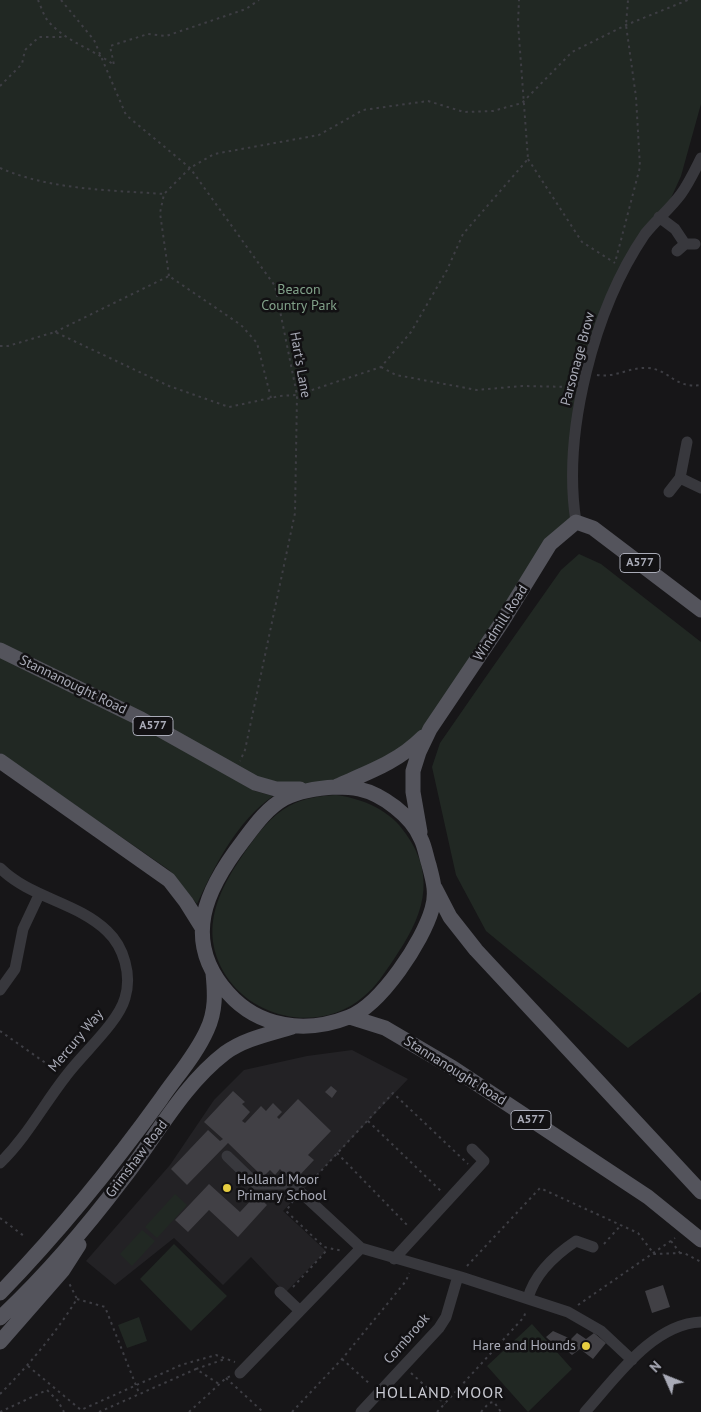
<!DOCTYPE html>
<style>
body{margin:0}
#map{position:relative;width:701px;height:1412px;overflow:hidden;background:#171618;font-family:"PT Sans",sans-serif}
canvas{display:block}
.north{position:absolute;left:641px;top:1352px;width:50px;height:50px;-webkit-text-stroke:4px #121113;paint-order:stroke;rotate:314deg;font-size:14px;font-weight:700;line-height:20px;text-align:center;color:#a9abb7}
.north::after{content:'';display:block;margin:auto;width:18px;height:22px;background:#a9abb7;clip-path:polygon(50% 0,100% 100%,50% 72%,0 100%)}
</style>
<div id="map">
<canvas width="701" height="1412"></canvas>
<div class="north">N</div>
</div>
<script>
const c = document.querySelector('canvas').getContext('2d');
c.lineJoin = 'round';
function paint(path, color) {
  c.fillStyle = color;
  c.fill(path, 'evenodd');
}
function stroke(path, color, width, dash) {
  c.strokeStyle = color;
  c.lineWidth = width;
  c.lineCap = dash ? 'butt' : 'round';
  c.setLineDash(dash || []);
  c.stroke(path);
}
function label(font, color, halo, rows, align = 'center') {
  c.font = font + ' "PT Sans",sans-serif';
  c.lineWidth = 5;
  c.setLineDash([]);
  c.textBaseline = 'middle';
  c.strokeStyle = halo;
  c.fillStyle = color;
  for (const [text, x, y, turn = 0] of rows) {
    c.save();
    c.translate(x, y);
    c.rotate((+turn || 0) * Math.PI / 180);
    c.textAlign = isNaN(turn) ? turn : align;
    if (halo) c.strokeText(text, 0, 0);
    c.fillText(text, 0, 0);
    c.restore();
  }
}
const built = new Path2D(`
 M352,1050L408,1079L283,1211L326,1251L285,1293L251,1257L223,1285L174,1238L115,1285L86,1261L170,1165L214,1100L244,1070L307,1056Z`);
const green = new Path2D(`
 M0,0H701V104L681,176L666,209L646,234L605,312L574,443L576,522L562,533L430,729L336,787L276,789L0,650Z
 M579,554L601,564L701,642V992L628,1048L486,931L456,875L432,767L440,743L485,678L561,570Z
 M0,656L123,715L255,791L273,796C237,821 215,865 197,904L169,870L0,753Z
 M336,795C364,799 390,810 406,834C438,879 422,918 394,959C385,972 376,987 363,997C324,1031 260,1022 229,980C196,933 218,890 247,849C259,832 271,816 289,806C304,798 319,796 336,795Z
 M175,1194L187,1205L157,1238L145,1227Z
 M142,1230L155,1241L132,1266L120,1254Z
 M174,1244L227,1296L191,1331L140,1279Z
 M139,1317L147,1341L127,1348L118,1325Z
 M532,1324L572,1369L528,1412L487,1366Z`);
const building = new Path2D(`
 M331,1086L337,1091L332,1098L325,1092Z
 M233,1091L245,1102L242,1104L250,1112L242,1121L245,1123L261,1106L266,1111L273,1103L282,1112L277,1117L279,1119L298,1099L331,1131L308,1155L314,1160L298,1177L292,1172L287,1177L280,1169L275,1175L270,1170L263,1177L228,1143L187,1185L171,1169L208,1130L220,1141L223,1139L204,1122Z
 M209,1184L240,1212L256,1195L267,1205L238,1237L209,1210L188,1232L175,1220Z
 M663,1285L670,1307L652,1313L645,1291Z
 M553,1331L571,1339L577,1333L586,1339L594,1333L606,1343L593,1359L580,1349L572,1355L567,1351L570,1348L565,1342L558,1348L546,1337Z`);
const path = new Path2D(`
 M38,0C41,7 44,16 48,21C66,42 93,49 114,65L110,46L148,34L166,36L246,9L259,0
 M61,0L94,40L126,115L190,168L275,286L297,395L295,513L245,750L240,761
 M0,86L22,64L25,50L39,37H65
 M528,159L582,242L615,263
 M0,168C51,190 109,190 164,194
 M616,259L640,167L636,97L626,25L628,0
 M169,276L160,213L164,194L190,168L214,154L319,135L363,110L428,101L464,112L493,111L522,103L572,52L626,25L688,0
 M55,332L169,276L241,325L257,343L271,398
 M0,346H8L55,332L169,386L229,407L280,396L297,395L381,367L411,332L447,270L463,234L528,159L518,23L519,0
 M381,367L396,375L477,390L522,386L572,387
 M597,375C616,378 629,367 647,368C670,369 674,389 701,385
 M0,1031L57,1071
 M368,1121L442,1192
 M337,1153L409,1227
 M308,1185L393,1093L468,1164
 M293,1201L286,1211L324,1247L343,1251
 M0,1218L24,1236
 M671,1241L680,1253
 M604,1244L621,1225
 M467,1266L540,1188L638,1233L654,1254L684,1253L701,1262
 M293,1287L328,1249
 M77,1299L105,1307L139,1393
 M578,1305L675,1238
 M342,1359L370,1384
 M28,1366L81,1410L181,1365L216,1355L235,1362
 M196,1369L225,1359
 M411,1373L445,1404
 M226,1378L263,1412
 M0,1394C29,1365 55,1334 77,1299L69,1283
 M0,1412L47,1390L58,1401L64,1412
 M99,1412L196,1369L219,1384
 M189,1412L226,1378L231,1376
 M292,1412L342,1359L406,1281L409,1273
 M437,1412L524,1317L526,1310
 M481,1412L489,1403L494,1402L501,1412`);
const minor = new Path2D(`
 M659,217L675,229L685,244
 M677,251L685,244H695
 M680,478L701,488
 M669,492L680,478L687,442
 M576,522C562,432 594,309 645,234C656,220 670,209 681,194C689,183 695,170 701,158
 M0,868C30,898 77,902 107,931C124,947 132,975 125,998C118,1023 83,1053 66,1076C44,1104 26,1138 0,1163
 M0,990L15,969L23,929L39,895
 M227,1156L256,1184H288L295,1187L361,1248L461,1277L568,1312L601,1331L632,1360
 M394,1259L484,1161L472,1149
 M280,1292L300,1311
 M528,1298C535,1273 555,1255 576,1241L593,1247
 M240,1373L361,1248
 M361,1412L439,1328L446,1317L458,1276
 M585,1412C615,1379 652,1324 701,1322`);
const major = new Path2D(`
 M0,650L141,719L255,783L276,789H300
 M0,761L169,880L186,902L201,926
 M337,786C369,772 398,762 423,737
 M336,787C343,787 351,787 359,789C382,794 412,816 421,839C425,847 426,856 429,865C433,880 437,893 432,909C423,941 381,1005 349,1017C306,1034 259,1028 228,993C181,940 206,889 243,841C255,825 267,808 285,798C301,790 318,788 336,787Z
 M420,832L413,792V771L419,752L430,729L502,622L550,544L576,522L593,528L701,610
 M435,888L450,917L476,950L701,1192
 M350,1017L385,1028L453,1068L648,1197L701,1240
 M0,1293C58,1233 112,1167 161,1099C176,1077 196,1055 207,1030C216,1011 215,993 213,973
 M0,1318C45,1276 86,1228 123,1179C156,1137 182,1086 225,1053C244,1039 269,1034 292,1027
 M0,1342L63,1270L79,1245`);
const markers = [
 [227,1188,5,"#e6cd40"],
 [586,1346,5,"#e6cd40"]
];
const shields = [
 [640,563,40],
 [153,726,40],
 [531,1120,40]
];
const shieldNames = [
 ["A577",640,563],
 ["A577",153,726],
 ["A577",531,1120]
];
const parkNames = [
 ["Beacon",299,290],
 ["Country Park",299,306]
];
const streetNames = [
 ["Parsonage Brow",578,359,-75],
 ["Hart's Lane",300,365,80],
 ["Windmill Road",501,623,-57],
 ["Stannanought Road",73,685,26],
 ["Mercury Way",76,1041,-50],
 ["Stannanought Road",455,1071,32],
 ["Grimshaw Road",137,1159,-53],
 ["Cornbrook",407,1339,-49]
];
const poiNames = [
 ["Holland Moor",237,1180],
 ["Primary School",237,1196],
 ["Hare and Hounds",576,1346,"right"]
];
const quarterNames = [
 ["HOLLAND MOOR",440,1393]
];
paint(built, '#232225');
paint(green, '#212823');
paint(building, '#414045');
stroke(path, '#3e3e44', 2, [2.5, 4]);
stroke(minor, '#38383d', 11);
stroke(major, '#54545c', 15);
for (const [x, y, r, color] of markers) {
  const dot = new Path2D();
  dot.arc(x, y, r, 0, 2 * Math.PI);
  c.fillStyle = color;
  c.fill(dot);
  stroke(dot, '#121113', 2);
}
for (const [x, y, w] of shields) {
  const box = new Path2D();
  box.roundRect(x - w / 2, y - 9.5, w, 19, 4);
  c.fillStyle = '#121113';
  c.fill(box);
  stroke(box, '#a9abb7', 1);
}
label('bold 12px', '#a9abb7', null, shieldNames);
label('14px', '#81a189', '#121113', parkNames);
label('14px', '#a9abb7', '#121113', streetNames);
label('14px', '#a9abb7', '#121113', poiNames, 'left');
c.letterSpacing = '1px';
label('16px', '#cacbd3', '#121113', quarterNames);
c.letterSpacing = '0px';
</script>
